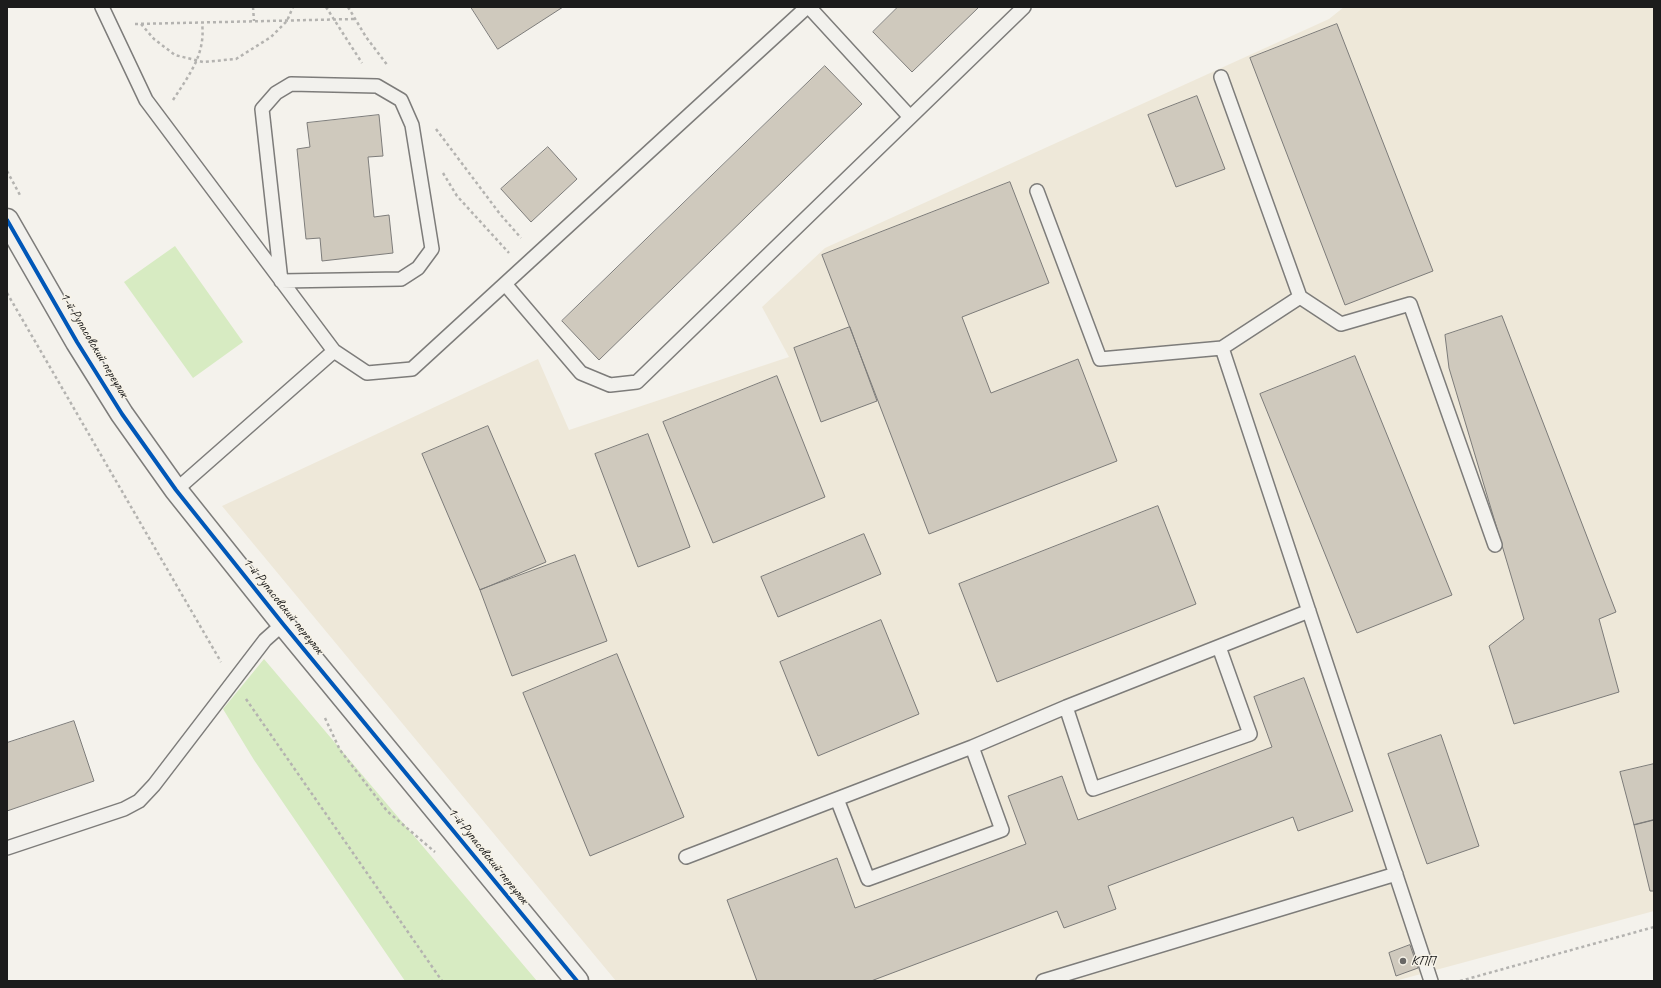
<!DOCTYPE html>
<meta charset="utf-8">
<style>
body{margin:0}
#map{position:relative;width:1661px;height:988px;overflow:hidden;background:#f4f2ec;font-family:Caveat,sans-serif}
canvas{display:block}
.frame{position:absolute;inset:0;border:8px solid #1c1c1c;pointer-events:none}
</style>
<div id="map">
<canvas width="1661" height="988"></canvas>
<div class="frame"></div>
</div>
<script>
const c = document.querySelector('canvas').getContext('2d');
c.lineJoin = 'round';
function paint(path, color) {
  c.fillStyle = color;
  c.fill(path, 'evenodd');
}
function stroke(path, color, width, dash) {
  c.strokeStyle = color;
  c.lineWidth = width;
  c.lineCap = dash ? 'butt' : 'round';
  c.setLineDash(dash || []);
  c.stroke(path);
}
function label(font, color, halo, rows, align = 'center') {
  c.font = font + ' Caveat,sans-serif';
  c.lineWidth = 3;
  c.setLineDash([]);
  c.textBaseline = 'middle';
  c.strokeStyle = halo;
  c.fillStyle = color;
  for (const [text, x, y, turn = 0] of rows) {
    c.save();
    c.translate(x, y);
    c.rotate((+turn || 0) * Math.PI / 180);
    c.textAlign = isNaN(turn) ? turn : align;
    if (halo) c.strokeText(text, 0, 0);
    c.fillText(text, 0, 0);
    c.restore();
  }
}
const built = new Path2D(`
 M1344,7H1654V911L1395,981H616L222,506L538,359L569,430L789,357L762,307L825,248L1329,19Z`);
const green = new Path2D(`
 M175,246L243,342L193,378L124,282Z
 M264,659L537,981H405L254,760L223,709Z`);
const building = new Path2D(`
 M471,7H563L498,49Z
 M898,7H979L912,72L873,32Z
 M1337,24L1433,271L1345,305L1250,58Z
 M825,66L862,104L599,360L562,321Z
 M1197,96L1225,169L1176,187L1148,115Z
 M379,115L383,156L368,157L374,217L389,215L393,253L322,261L320,238L306,239L297,149L310,147L307,123Z
 M548,147L577,179L531,222L501,189Z
 M1010,182L1049,283L962,317L991,393L1078,359L1117,461L929,534L822,255Z
 M1502,316L1616,612L1599,619L1619,692L1514,724L1489,646L1524,619L1449,368L1445,335Z
 M850,327L877,401L821,422L794,348Z
 M1355,356L1452,595L1357,633L1260,394Z
 M777,376L825,497L713,543L663,422Z
 M488,426L546,562L480,590L422,454Z
 M648,434L690,547L638,567L595,454Z
 M1158,506L1196,604L997,682L959,584Z
 M864,534L881,574L778,617L761,577Z
 M575,555L607,641L512,676L480,590Z
 M881,620L919,714L818,756L780,662Z
 M617,654L684,817L590,856L523,693Z
 M1304,678L1353,811L1298,831L1293,817L1108,886L1116,909L1064,928L1057,911L871,981H757L727,900L837,858L855,908L1026,844L1008,796L1062,776L1078,820L1272,747L1254,697Z
 M74,721L94,781L7,811V743Z
 M1441,735L1479,846L1427,864L1388,754Z
 M1654,764V820L1634,825L1620,772Z
 M1654,820V891H1650L1634,825Z
 M1410,945L1418,968L1396,976L1389,953Z`);
const path = new Path2D(`
 M253,7L254,21
 M326,7L362,63
 M348,7L366,37L388,66
 M135,24L355,19
 M141,24L154,39L175,55L203,62L236,59L271,37L287,21L293,7
 M173,100C189,75 206,54 202,23
 M436,129L500,214L521,238
 M7,171L21,197
 M443,173L457,196L509,253
 M7,293L221,662
 M246,699L442,981
 M325,718L340,750L387,811L435,852
 M1460,981L1654,927`);
const lane = new Path2D(`
 M102,7L146,100L334,351L367,373L412,369L807,7
 M809,7L910,117
 M1221,77L1300,297L1222,348L1431,981
 M291,84L377,86L401,100L412,125L432,249L418,268L401,279L281,281L262,109L276,93Z
 M1037,191L1100,359L1222,348
 M505,284L581,373L610,385L637,382L1024,7
 M1300,297L1341,324L1410,304L1495,545
 M176,490L334,351
 M1066,707L1093,789L1250,734L1219,647
 M837,799L868,879L1002,830L972,747
 M7,848L124,809L139,801L154,785L265,640L283,624
 M686,857L972,747L1066,707L1309,611
 M1043,981L1396,874`);
const secondary = new Path2D(`
 M7,220L77,342L122,414L176,490L283,624L577,981`);
const cycleway = new Path2D(`
 M7,220L77,342L122,414L176,490L283,624L577,981`);
const markers = [
 [1403,961,4,"#686765"]
];
const streetNames = [
 ["1-й Рупасовский переулок",94,345,59],
 ["1-й Рупасовский переулок",283,606,51],
 ["1-й Рупасовский переулок",488,856,51]
];
const poiNames = [
 ["КПП",1411,961]
];
paint(built, '#eee8d9');
paint(green, '#d7ebc2');
paint(building, '#cfc9bd');
stroke(building, '#7d7c7a', 1);
stroke(lane, '#7d7c7a', 16);
stroke(secondary, '#7d7c7a', 25);
stroke(path, '#b4b3b0', 2.5, [3, 3]);
stroke(lane, '#f2f1ed', 13);
stroke(secondary, '#f2f1ed', 22);
stroke(cycleway, '#0057b8', 4);
for (const [x, y, r, color] of markers) {
  const dot = new Path2D();
  dot.arc(x, y, r, 0, 2 * Math.PI);
  c.fillStyle = color;
  c.fill(dot);
  stroke(dot, '#f7f3e8', 1.5);
}
label('14px', '#1c1c1c', '#f7f3e8', streetNames);
label('14px', '#1c1c1c', '#f7f3e8', poiNames, 'left');
</script>
